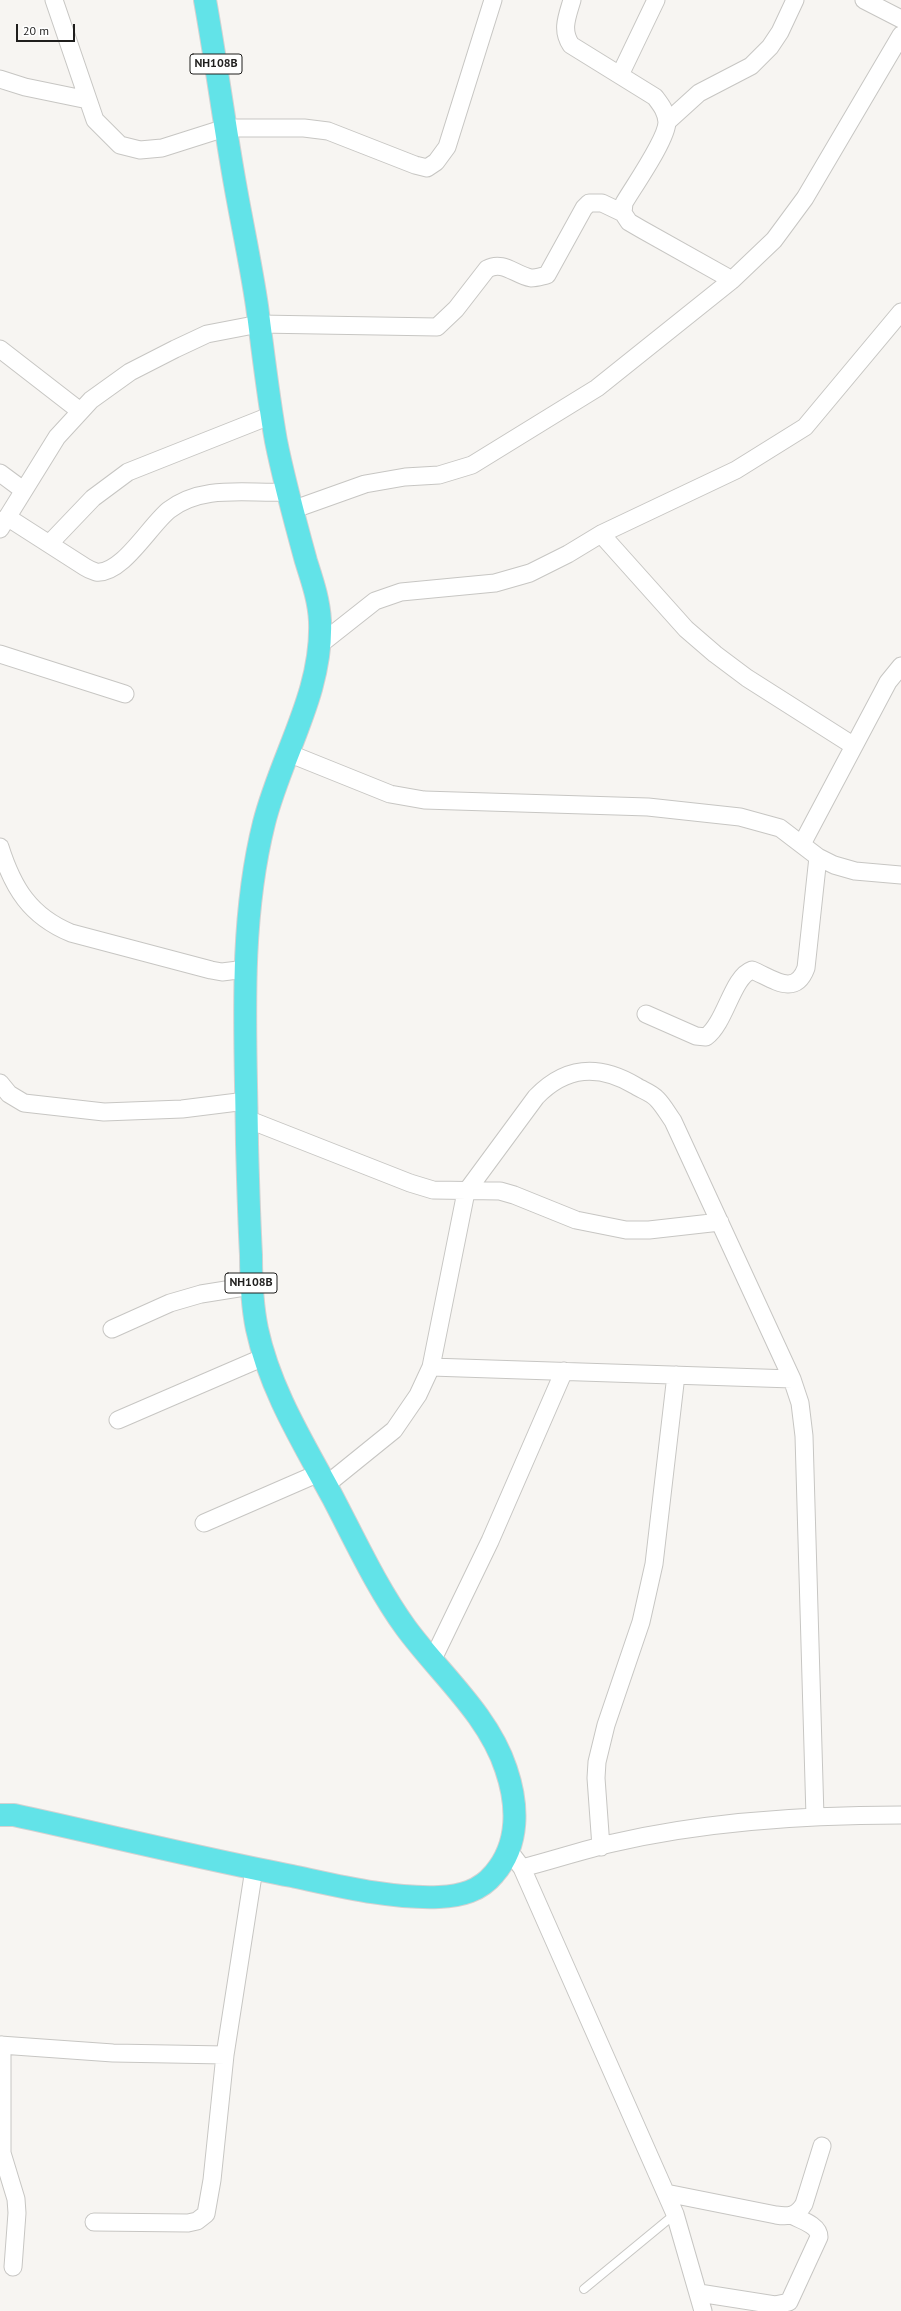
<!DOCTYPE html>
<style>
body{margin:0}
#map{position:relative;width:901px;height:2311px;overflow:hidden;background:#f7f5f2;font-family:"PT Sans",sans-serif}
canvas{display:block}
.scale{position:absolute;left:16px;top:24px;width:59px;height:18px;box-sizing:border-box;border:2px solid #1f1e1d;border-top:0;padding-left:5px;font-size:12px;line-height:14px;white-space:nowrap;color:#1f1e1d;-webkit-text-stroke:3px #fff;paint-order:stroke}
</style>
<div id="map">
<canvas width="901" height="2311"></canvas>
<div class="scale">20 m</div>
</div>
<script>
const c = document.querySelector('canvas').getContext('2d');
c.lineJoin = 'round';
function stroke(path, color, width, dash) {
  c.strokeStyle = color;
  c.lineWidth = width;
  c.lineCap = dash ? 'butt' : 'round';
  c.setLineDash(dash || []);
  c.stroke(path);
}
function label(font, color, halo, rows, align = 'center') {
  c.font = font + ' "PT Sans",sans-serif';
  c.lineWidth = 3;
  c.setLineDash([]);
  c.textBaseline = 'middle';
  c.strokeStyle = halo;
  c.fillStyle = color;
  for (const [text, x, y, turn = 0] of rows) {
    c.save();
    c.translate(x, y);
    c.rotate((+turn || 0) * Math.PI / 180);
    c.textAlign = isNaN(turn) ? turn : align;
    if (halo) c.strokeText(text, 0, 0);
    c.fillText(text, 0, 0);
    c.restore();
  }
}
const service = new Path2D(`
 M584,2289L675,2214`);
const minor = new Path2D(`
 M54,0L95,120L120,145L140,150L162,148L225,128H304L328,131L415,165L427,168L436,162L447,147L493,0
 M572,0C567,17 561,30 571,45L655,97C661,105 666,111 667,122C667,139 634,186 624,203L623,213L629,222L641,229L732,280
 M864,0L901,19
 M620,75L656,0
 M0,79L25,87L88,100
 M667,122L699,93L751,66L770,47L780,32L795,0
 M0,349L80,411
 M0,473L23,490
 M292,510L365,484L405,477L439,475L472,465L597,388L732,280L774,240L805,198L901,35
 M7,517L85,567C88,569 93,571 96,572C122,575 150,525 169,510C203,484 247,494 287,492
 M0,529L57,437L91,400L130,372L175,349L207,334L259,324L437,327L456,309L487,269C503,260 515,275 531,278C537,278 542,276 547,275L584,208L589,203H602L623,213
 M601,534L686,629L715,654L747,678L854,746
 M49,544L93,498L128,472L272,415
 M318,646L375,601L401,592L495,583L530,573L568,554L601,534L736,470L805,427L901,312
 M0,654L125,694
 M288,753L390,794L424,800L648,807L740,817L780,828L818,857L834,865L855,871L901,875
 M802,844L888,682L901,666
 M0,847C13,888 30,916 71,933L211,970L222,972L246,969
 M646,1014L696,1036L706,1037C726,1022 732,977 752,970C772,978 795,998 806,968L818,857
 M0,1083L9,1094L24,1103L104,1112L182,1109L246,1101
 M247,1119L410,1183L433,1190L500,1191L514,1195L576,1220L626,1230H649L720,1222
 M112,1329L170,1303L201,1294L251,1286
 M431,1367L792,1379
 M118,1420L264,1357
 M326,1485L394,1430L418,1395L431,1367L466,1192L536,1097C566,1066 599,1064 636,1086C642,1090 652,1093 657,1099C663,1105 668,1114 673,1121L792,1379L800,1403L804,1436L815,1817
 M204,1523L319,1473
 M432,1661L490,1541L564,1371
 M601,1847L596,1778L597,1762L606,1725L641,1622L654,1564L676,1375
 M510,1852L522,1868L675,2214L703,2311
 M522,1868C553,1860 583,1850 613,1843C707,1821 805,1815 901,1815
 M0,2045L113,2053L225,2055
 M2,2045V2153L16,2199L17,2213L13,2267
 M666,2193L776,2215C789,2217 797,2216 804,2204L822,2146
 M94,2222L188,2223L197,2221L206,2214L212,2180L225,2055L254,1869
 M699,2293L775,2305L789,2302L819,2237C819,2225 801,2220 793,2216`);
const trunk = new Path2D(`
 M0,1815H14C106,1835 199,1858 292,1876C339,1886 391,1899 439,1897C461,1896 480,1891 494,1874C520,1844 518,1804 506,1769C488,1714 439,1673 406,1628C377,1588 356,1542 333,1498C304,1444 270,1390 257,1329C252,1305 251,1280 251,1255C249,1218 248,1181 247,1144C246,1037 238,927 264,823C281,755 323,693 320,621C319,600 312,580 306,561C295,521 284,481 276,441C268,396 263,351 257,306C251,265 242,224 235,184C224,122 216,61 205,0`);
const shields = [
 [216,64,52],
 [251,1283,52]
];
const shieldNames = [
 ["NH108B",216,64],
 ["NH108B",251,1283]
];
stroke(service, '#c7c6c3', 10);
stroke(minor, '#c7c6c3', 19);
stroke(trunk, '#d2d2d2', 24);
stroke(service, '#fff', 8);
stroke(minor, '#fff', 17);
stroke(trunk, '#62e3e8', 22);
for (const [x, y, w] of shields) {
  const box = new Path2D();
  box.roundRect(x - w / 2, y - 10, w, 20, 3);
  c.fillStyle = '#fff';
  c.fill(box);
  stroke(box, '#1f1e1d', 1);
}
label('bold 12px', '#1f1e1d', null, shieldNames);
</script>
